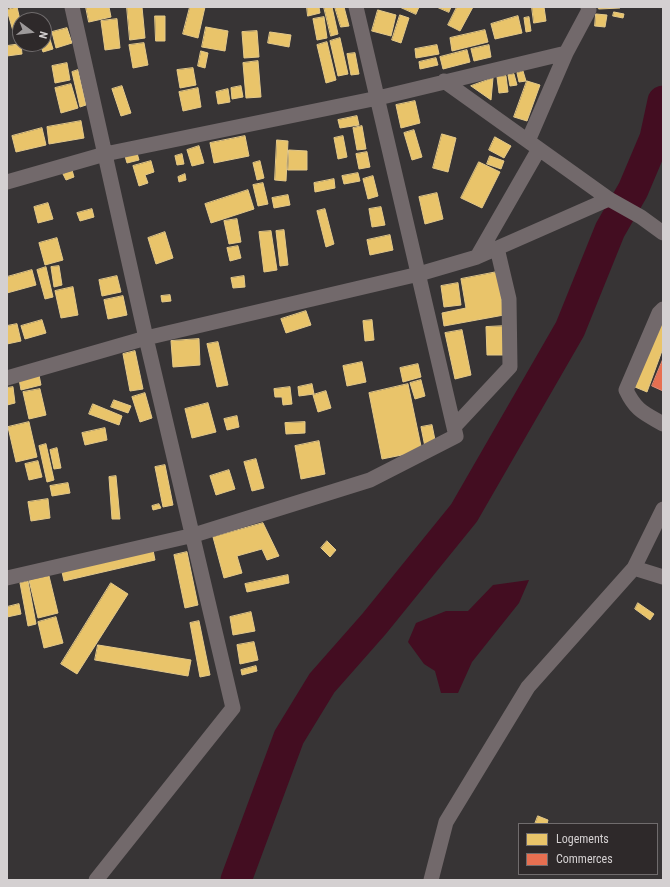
<!DOCTYPE html>
<style>
body{margin:0}
#map{position:relative;width:670px;height:887px;overflow:hidden;background:#373435;font-family:"Roboto Condensed",sans-serif}
canvas{display:block}
.frame{position:absolute;inset:0;border:8px solid #d4d0d1;pointer-events:none}
.legend{position:absolute;left:518px;top:823px;width:140px;height:52px;box-sizing:border-box;background:#2e292a;border:1px solid #706c6d;margin:0;padding:5px 7px;list-style:none;font-size:12px;color:#d4d0d1}
.legend li{display:flex;align-items:center;gap:8px;height:20px}
.legend b{width:20px;border:1px solid #706c6d}
.north{position:absolute;left:12px;top:12px;width:40px;height:40px;box-sizing:border-box;background:#2e292a;border:1px solid #706c6d;border-radius:50%;rotate:105deg;font-size:11px;font-weight:700;line-height:16px;text-align:center;color:#d4d0d1}
.north::after{content:'';display:block;margin:auto;width:14px;height:18px;background:#9d999a;clip-path:polygon(50% 0,100% 100%,50% 72%,0 100%)}
</style>
<div id="map">
<canvas width="670" height="887"></canvas>
<div class="frame"></div>
<ul class="legend">
<li><b style="height:11px;background:#e9c46a"></b>Logements</li>
<li><b style="height:11px;background:#e76f51"></b>Commerces</li>
</ul>
<div class="north">N</div>
</div>
<script>
const c = document.querySelector('canvas').getContext('2d');
c.lineJoin = 'round';
function paint(path, color) {
  c.fillStyle = color;
  c.fill(path, 'evenodd');
}
function stroke(path, color, width, dash) {
  c.strokeStyle = color;
  c.lineWidth = width;
  c.lineCap = dash ? 'butt' : 'round';
  c.setLineDash(dash || []);
  c.stroke(path);
}
const water = new Path2D(`
 M529,580L519,603L472,662L458,693H441L435,671L424,664L408,642L416,623L446,611H468L493,585Z`);
const homes = new Path2D(`
 M17,7L20,20V36L15,38L7,10Z
 M86,7H109L111,17L89,22Z
 M127,7H142L145,38L130,40Z
 M190,7H205L198,38L183,34Z
 M307,7H319L320,13L308,16Z
 M324,7H332L338,34L331,36Z
 M335,7H344L349,26L341,27Z
 M400,7H419L416,14Z
 M437,7H451L449,12Z
 M457,7H473L460,31L448,25Z
 M532,7H544L546,21L534,23Z
 M598,7H620V8L599,9Z
 M378,10L396,15L391,36L372,31Z
 M614,12L624,14L623,18L613,16Z
 M596,14L607,15L605,27L595,26Z
 M400,15L409,18L401,43L392,40Z
 M155,16H165V41H156Z
 M518,16L522,33L495,39L491,24Z
 M324,17L327,38L317,40L313,19Z
 M529,17L531,31L526,32L524,18Z
 M117,19L120,48L105,50L101,21Z
 M206,27L228,31L225,51L202,47Z
 M67,28L72,43L56,48L52,32Z
 M485,30L488,42L452,51L450,38Z
 M257,31L259,57L244,58L242,32Z
 M270,32L291,35L289,47L268,43Z
 M48,33L53,49L43,52L40,44H44V34Z
 M340,38L348,74L338,76L330,41Z
 M327,42L336,80L326,83L317,45Z
 M144,43L148,65L133,68L129,45Z
 M21,44L22,54L7,56V46Z
 M437,45L439,54L416,58L415,49Z
 M489,45L491,57L474,61L471,49Z
 M467,50L470,62L443,69L440,57Z
 M201,51L208,53L205,68L198,66Z
 M355,53L359,74L351,75L347,54Z
 M436,58L438,65L420,69L419,62Z
 M258,61L261,97L246,98L243,63Z
 M67,63L70,80L55,83L52,66Z
 M193,68L196,85L180,88L177,70Z
 M78,70L86,105L80,107L72,72Z
 M523,71L526,81L519,82L517,73Z
 M514,74L517,85L510,86L508,75Z
 M506,76L508,92L499,93L497,77Z
 M493,78L491,100L471,86Z
 M527,81L540,85L527,121L514,117Z
 M71,84L78,108L61,113L55,88Z
 M122,86L131,113L121,116L112,89Z
 M241,86L243,97L232,99L231,88Z
 M198,88L201,107L183,111L179,92Z
 M228,89L230,102L218,104L216,92Z
 M415,101L420,123L401,128L396,105Z
 M357,116L359,125L340,128L338,120Z
 M81,121L84,138L49,144L47,127Z
 M362,126L366,149L357,150L353,128Z
 M42,128L46,145L16,152L12,136Z
 M414,130L422,157L412,160L404,133Z
 M442,134L456,138L448,172L433,168Z
 M245,136L249,156L214,163L210,143Z
 M343,136L347,157L338,159L334,138Z
 M495,137L511,146L504,158L489,150Z
 M277,140L288,141L286,181L275,180Z
 M199,146L204,163L192,166L187,150Z
 M289,150L307,151V170H288Z
 M367,152L370,167L359,169L356,154Z
 M137,153L139,160L127,163L125,156Z
 M182,154L184,164L177,165L175,156Z
 M490,156L504,161L501,169L487,164Z
 M151,161L154,172L145,175L148,183L139,186L133,166Z
 M260,161L264,178L257,180L253,163Z
 M479,162L500,172L482,208L461,198Z
 M72,170L74,177L66,180L63,174Z
 M358,173L360,181L344,184L342,176Z
 M185,174L186,180L179,182L178,177Z
 M373,176L378,196L368,199L363,179Z
 M334,179L335,188L315,192L314,183Z
 M263,183L268,204L258,206L253,185Z
 M248,190L254,209L211,223L205,204Z
 M437,193L443,219L425,224L419,197Z
 M288,195L290,205L274,208L272,198Z
 M48,203L53,219L38,223L34,207Z
 M381,207L385,225L372,227L369,209Z
 M92,209L94,217L80,221L77,213Z
 M325,209L334,244L326,247L317,211Z
 M237,219L241,242L229,244L224,221Z
 M284,230L288,265L280,266L276,231Z
 M271,231L277,270L264,272L259,232Z
 M165,232L173,258L156,264L148,238Z
 M390,235L393,250L370,255L367,240Z
 M57,238L63,260L45,265L39,243Z
 M238,246L241,258L230,261L227,248Z
 M59,266L62,285L54,287L51,267Z
 M46,267L53,297L45,299L37,270Z
 M32,270L36,285L7,293V277Z
 M497,272L504,315L444,326L442,313L466,308L461,279Z
 M117,276L121,292L102,296L99,280Z
 M244,276L245,287L233,288L231,278Z
 M458,283L461,305L444,307L441,286Z
 M73,287L78,315L61,318L55,291Z
 M170,295L171,301L162,302L161,296Z
 M123,296L127,315L108,319L104,300Z
 M306,311L311,325L286,333L281,319Z
 M663,317V348L647,392L635,387Z
 M42,320L46,333L25,339L21,326Z
 M372,320L374,340L365,341L363,321Z
 M17,324L21,341L7,344V326Z
 M506,326V355H487L486,327Z
 M462,330L471,375L455,379L445,333Z
 M199,339L200,365L173,367L171,341Z
 M218,342L228,385L217,387L207,344Z
 M135,351L143,389L130,391L123,354Z
 M362,362L366,382L347,386L343,366Z
 M418,364L421,377L403,382L400,368Z
 M39,375L41,385L21,390L19,379Z
 M421,380L425,396L415,399L410,383Z
 M312,384L314,394L299,396L298,387Z
 M408,384L422,451L382,459L369,393Z
 M13,387L15,403L7,405V388Z
 M290,387L292,404L283,405L282,397H275L274,389Z
 M40,389L46,415L29,419L23,392Z
 M326,391L331,408L318,412L313,395Z
 M145,393L152,418L140,422L132,397Z
 M114,400L131,406L128,413L111,407Z
 M208,403L216,432L192,438L185,409Z
 M93,404L122,416L119,425L89,414Z
 M237,416L239,427L227,430L224,419Z
 M29,422L37,457L16,462L8,427Z
 M305,422V433L286,434L285,423Z
 M432,425L436,445L425,447L421,427Z
 M105,428L107,440L85,445L82,433Z
 M319,441L325,474L301,479L295,446Z
 M46,444L54,480L47,482L39,446Z
 M57,448L61,468L54,469L50,450Z
 M256,459L264,488L252,491L244,462Z
 M38,461L42,477L29,480L25,464Z
 M165,465L173,505L163,507L155,467Z
 M229,470L235,489L216,495L210,476Z
 M116,476L120,519H112L109,477Z
 M68,483L70,493L52,496L50,486Z
 M48,499L50,518L31,521L28,502Z
 M159,504L161,508L153,510L152,506Z
 M263,523L279,556L267,560L262,549L237,556L242,573L224,578L213,537Z
 M327,541L336,550L330,557L321,548Z
 M153,550L155,560L64,581L62,572Z
 M187,552L198,605L185,608L174,555Z
 M288,575L289,583L247,592L245,584Z
 M49,576L58,613L38,618L29,580Z
 M28,581L36,624L28,626L20,583Z
 M111,583L128,594L77,674L61,664Z
 M638,603L654,614L650,620L635,609Z
 M19,604L21,614L7,617V607Z
 M251,612L255,631L233,635L230,617Z
 M56,617L63,643L44,648L38,622Z
 M199,621L210,675L200,677L190,623Z
 M254,642L258,660L240,664L237,645Z
 M98,645L191,660L188,676L95,660Z
 M256,666L257,671L242,675L241,670Z
 M538,816L548,820L547,824H535Z`);
const shops = new Path2D(`
 M663,359V391L652,386Z`);
const river = new Path2D(`
 M236,880L289,737L322,683L374,624L464,513L570,329L610,230L633,190L655,138L663,101`);
const street = new Path2D(`
 M72,7L146,338L233,708L96,880
 M444,81L609,199L641,217L663,233
 M528,141L566,53L589,10L588,7
 M7,182L105,154L378,98L566,53
 M477,257L539,149
 M663,309L659,313L626,390C636,411 644,413 663,424
 M7,378L146,338L419,274L477,257L609,199
 M454,427L510,367L509,299L497,248
 M634,568L663,577
 M7,578L194,535L370,480L456,436L356,7
 M431,880L446,822L528,687L634,568L663,509`);
paint(water, '#430d21');
paint(homes, '#e9c46a');
stroke(homes, '#e3c889', 1);
paint(shops, '#e76f51');
stroke(shops, '#e18c77', 1);
stroke(river, '#430d21', 31);
stroke(street, '#72696b', 15);
</script>
